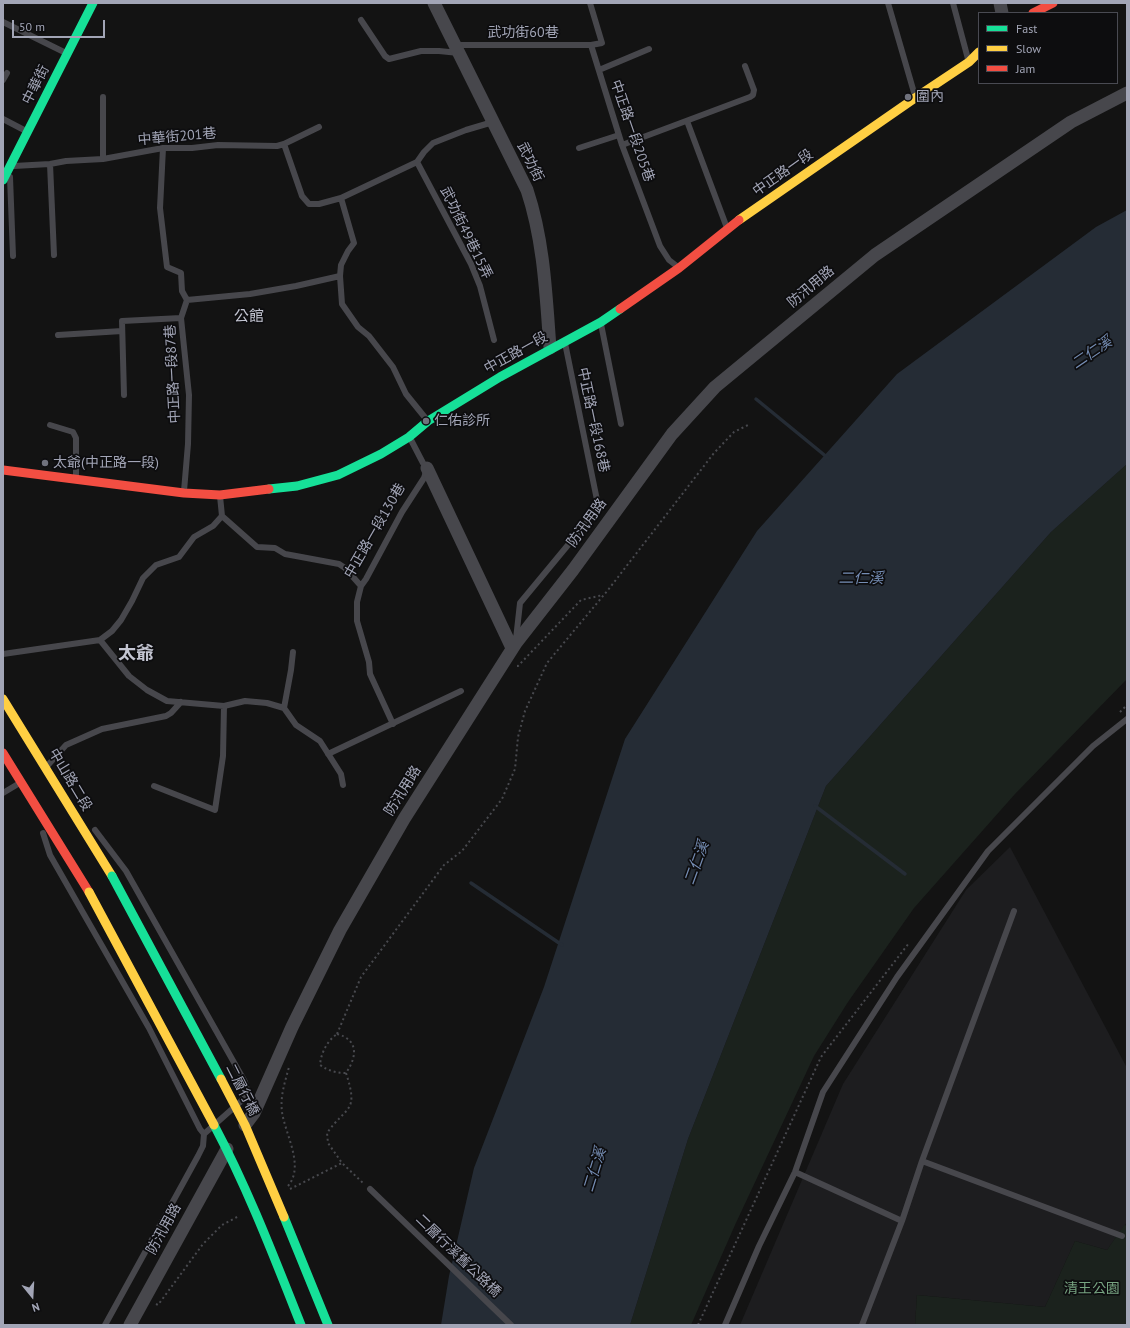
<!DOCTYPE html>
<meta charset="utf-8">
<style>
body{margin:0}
#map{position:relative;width:1130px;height:1328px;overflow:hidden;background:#131313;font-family:"PT Sans",sans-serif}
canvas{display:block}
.frame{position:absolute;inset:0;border:4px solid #a2a5b6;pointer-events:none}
.legend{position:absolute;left:978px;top:12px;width:140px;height:72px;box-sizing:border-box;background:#0d0d0f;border:1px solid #494a52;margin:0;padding:5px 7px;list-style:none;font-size:12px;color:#a2a5b6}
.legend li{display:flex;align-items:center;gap:8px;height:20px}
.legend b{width:20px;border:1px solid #494a52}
.north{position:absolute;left:12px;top:1276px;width:40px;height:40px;-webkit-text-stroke:3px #0d0d0f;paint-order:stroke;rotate:162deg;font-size:11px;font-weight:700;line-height:16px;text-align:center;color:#a2a5b6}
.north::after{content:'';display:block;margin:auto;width:14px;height:18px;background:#a2a5b6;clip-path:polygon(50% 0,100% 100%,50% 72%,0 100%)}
.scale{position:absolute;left:12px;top:20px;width:93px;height:18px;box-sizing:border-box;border:2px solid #a2a5b6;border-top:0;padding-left:5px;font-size:12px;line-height:14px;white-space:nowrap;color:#a2a5b6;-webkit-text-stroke:3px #0d0d0f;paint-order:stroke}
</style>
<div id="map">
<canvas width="1130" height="1328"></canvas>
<div class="frame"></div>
<ul class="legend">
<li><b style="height:5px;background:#16e098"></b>Fast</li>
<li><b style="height:5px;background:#ffcf43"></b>Slow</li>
<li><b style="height:5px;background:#f24e42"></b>Jam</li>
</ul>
<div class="north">N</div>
<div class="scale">50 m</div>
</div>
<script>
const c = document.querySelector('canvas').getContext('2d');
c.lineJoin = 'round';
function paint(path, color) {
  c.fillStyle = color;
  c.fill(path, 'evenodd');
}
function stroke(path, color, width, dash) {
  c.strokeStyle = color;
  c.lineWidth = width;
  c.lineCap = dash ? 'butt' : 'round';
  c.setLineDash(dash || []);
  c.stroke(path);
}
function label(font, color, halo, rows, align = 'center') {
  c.font = font + ' "PT Sans","Noto Sans TC",sans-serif';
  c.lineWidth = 3.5;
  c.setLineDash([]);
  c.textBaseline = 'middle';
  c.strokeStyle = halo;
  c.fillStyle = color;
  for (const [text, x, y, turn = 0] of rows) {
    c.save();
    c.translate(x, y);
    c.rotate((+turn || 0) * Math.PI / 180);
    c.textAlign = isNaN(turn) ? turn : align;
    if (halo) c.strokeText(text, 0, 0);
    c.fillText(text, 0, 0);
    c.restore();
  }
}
const built = new Path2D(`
 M1010,847L1127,1068V1222L1107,1250L1075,1241L1045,1307L917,1295L915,1325H740L843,1084L966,890Z`);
const green = new Path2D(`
 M1127,464V679L1015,794L914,908L848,1002L814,1056L735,1225L691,1325H630L688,1139L826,786L1051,532Z
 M1125,1224L1127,1228V1325H915L917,1295L1045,1307L1075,1241L1107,1250Z`);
const water = new Path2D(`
 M1127,210V464L1051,532L826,786L688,1139L630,1325H441L449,1276L474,1168L544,987L625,739L757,531L897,374L1096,227Z`);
const stream = new Path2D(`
 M756,399L828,458
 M815,806L905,874
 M471,883L562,945`);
const path = new Path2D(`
 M517,666H518L581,600L603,595
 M1120,712L1127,705
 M337,1034L361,977L444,865L462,851L502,799L515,769L518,737L525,711L547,663L608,590L714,453L734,432L748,425
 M337,1034C359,1040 357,1057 346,1073C336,1073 329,1071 320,1065C321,1053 327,1041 337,1034Z
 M346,1073C359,1113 347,1105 327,1133L328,1143L342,1163L363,1183
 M288,1186C305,1166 285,1134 282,1112C280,1096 285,1082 289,1067
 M290,1189L342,1163
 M156,1304L158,1305L203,1244L222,1225L239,1216
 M698,1325L821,1057L909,943`);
const lane = new Path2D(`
 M590,3L602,43L591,45L622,145L660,246L669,260L678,267
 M888,3L915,96
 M953,3L968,59
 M361,20L385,56L389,59L421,51H439L459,53
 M3,22L66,53
 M455,45H591
 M599,70L649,49
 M3,80L7,73
 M103,97V159
 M3,119L26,131
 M687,121L727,228
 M284,144L302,196L309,204H319L341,198L354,243L348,251L341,265L340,276L342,304L358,327L369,336L393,367L406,394L427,420
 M622,145L750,97L753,95L754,90L745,66
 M163,148L160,208L167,267L181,273L182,291L187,300L181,318L189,395L188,444L184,491
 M579,148L619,135
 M417,162L471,264L480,286L494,340
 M50,164L54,255
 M14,166L50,164L66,161L103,159L163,148H192L218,145L277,146L284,144L319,127
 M10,177L13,256
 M341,198L417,162L424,152L433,143L466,130L493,122
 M187,300L250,294L296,286L340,276
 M601,324L621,424
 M58,335L122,331
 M124,395L122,321L181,318
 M50,425L73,432L76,438V479
 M220,496L222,516
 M516,639L520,603L592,516L596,509L597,500L565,343
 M100,640L129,676L147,690L167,701L224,706L245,701L267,703L284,708L296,725L320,741L341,774L343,785
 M3,654L100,640L112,631L121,620L132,601L143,578L156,565L179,557L194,537L213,526L222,516L257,547L275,548L285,554L296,556L339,564L345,568L361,586
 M284,708L291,670L293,652
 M393,724L370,674L369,662L357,621V602L361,586L366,579L402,512L424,478L427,468L423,463L410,438
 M328,754L461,691
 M48,765L66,745L102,729L166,716L171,713L181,702
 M154,786L215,810L223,756L224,706
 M3,793L18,784
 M95,830L126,871L245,1082L248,1095L204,1134L203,1146L198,1156L105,1325
 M43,833L50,855L149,1028L200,1129L204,1134
 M922,1161L1122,1236
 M795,1172L902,1221
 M370,1189L511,1325
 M725,1325L759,1246L795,1172L823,1092L897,977L988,851L1093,746L1127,719
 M862,1325L902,1221L922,1161L1014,911`);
const street = new Path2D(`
 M434,3L527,190C544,241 546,295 550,348
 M1000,3L1002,13
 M427,468L512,648
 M245,1125L254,1113L292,1027L340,930L404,819L516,643L573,570L672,434L715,387L875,255L1071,122L1127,93
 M130,1325L227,1149`);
const fast = new Path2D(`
 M3,180L93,3
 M269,489L297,486L338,475L381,454L409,437L428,421L500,377L601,322L620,309`);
const slow = new Path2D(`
 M739,220L915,98L969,62L979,52
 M3,699L112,876`);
const jam = new Path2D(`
 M1033,13L1053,3
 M620,309L679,268L739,220
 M3,470L184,493L220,495L269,489
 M3,753L89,892`);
const fastBridge = new Path2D(`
 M112,876L221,1079
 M214,1125C248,1189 274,1257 301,1325
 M284,1217L328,1325`);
const slowBridge = new Path2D(`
 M89,892L214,1125
 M221,1079L245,1125L284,1217`);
const markers = [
 [908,97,4,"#70727d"],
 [426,421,4,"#70727d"],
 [45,463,4,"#70727d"]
];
const streetNames = [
 ["武功街60巷",523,33],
 ["中華街",36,85,-63],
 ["中正路一段205巷",632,131,71],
 ["中華街201巷",177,137,-5],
 ["武功街",530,162,64],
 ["中正路一段",783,173,-35],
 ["武功街49巷15弄",466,233,64],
 ["防汛用路",811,287,-40],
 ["中正路一段",516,353,-29],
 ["中正路一段87巷",173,374,-93],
 ["中正路一段168巷",593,420,78],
 ["防汛用路",587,523,-54],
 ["中正路一段130巷",375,531,-60],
 ["中山路二段",70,780,59],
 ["防汛用路",403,791,-58],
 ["二層行橋",242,1090,63],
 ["防汛用路",164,1229,-61],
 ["二層行溪舊公路橋",458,1256,44]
];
const poiNames = [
 ["圍內",916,97],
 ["仁佑診所",434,421],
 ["太爺(中正路一段)",53,463]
];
const parkNames = [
 ["清王公園",1092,1289]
];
const neighbourhoodNames = [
 ["公館",249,317]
];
const waterNames = [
 ["二仁溪",1092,353,-34],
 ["二仁溪",861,579],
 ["二仁溪",697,863,-70],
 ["二仁溪",595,1170,-73]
];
const districtNames = [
 ["太爺",136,654]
];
paint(built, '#1d1d1f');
paint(green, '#1b221d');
paint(water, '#252c35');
stroke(stream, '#252c35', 3.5);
stroke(path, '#48494e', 2, [2, 3]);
stroke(lane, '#47474c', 6);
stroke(street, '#47474c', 13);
stroke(fast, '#16e098', 9);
stroke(slow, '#ffcf43', 9);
stroke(jam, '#f24e42', 9);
stroke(fastBridge, '#16e098', 9);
stroke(slowBridge, '#ffcf43', 9);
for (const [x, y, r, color] of markers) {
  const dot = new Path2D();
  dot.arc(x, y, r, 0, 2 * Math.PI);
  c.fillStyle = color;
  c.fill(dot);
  stroke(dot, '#0d0d0f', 1.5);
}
label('14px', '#a2a5b6', '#0d0d0f', streetNames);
label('14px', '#a2a5b6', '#0d0d0f', poiNames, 'left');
label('14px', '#77a381', '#0d0d0f', parkNames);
label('15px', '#c3c5d1', '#0d0d0f', neighbourhoodNames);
label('italic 15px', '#758db4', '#0d0d0f', waterNames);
label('bold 18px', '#c3c5d1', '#0d0d0f', districtNames);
</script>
